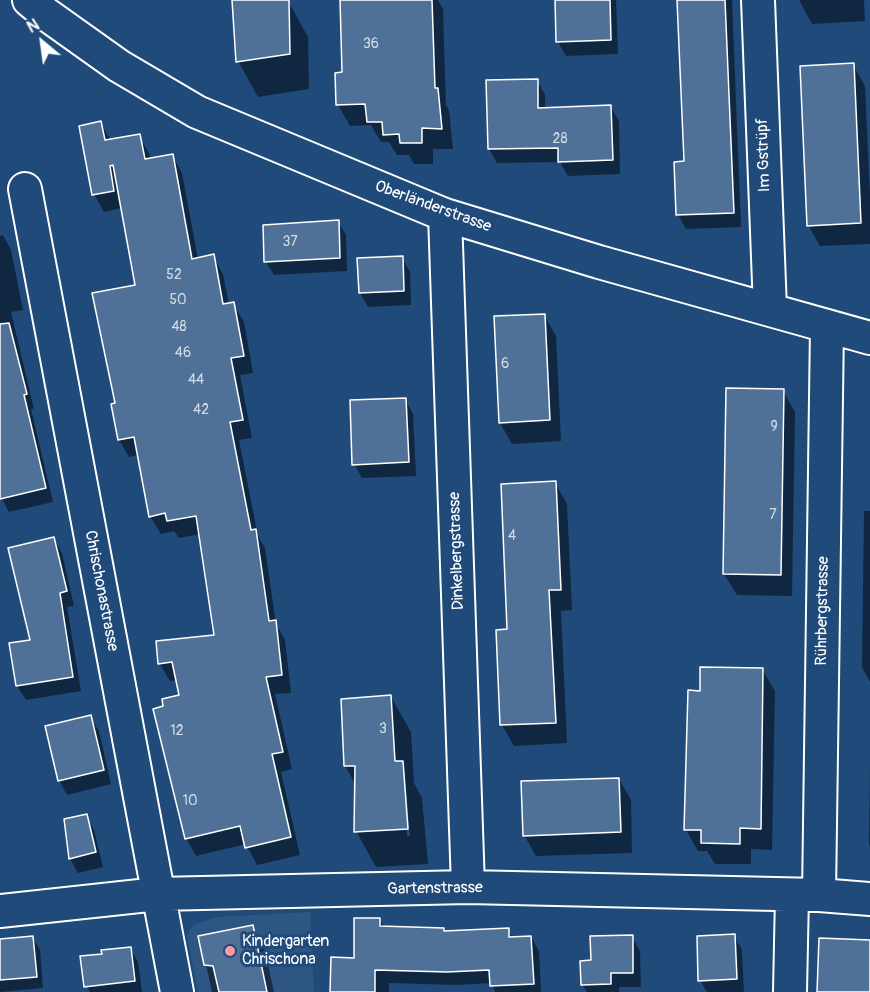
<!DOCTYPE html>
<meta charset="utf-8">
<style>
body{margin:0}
#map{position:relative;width:870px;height:992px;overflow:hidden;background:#1f4a7a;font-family:Pangolin,sans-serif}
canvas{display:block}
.north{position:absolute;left:12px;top:12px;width:60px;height:60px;-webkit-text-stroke:4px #1f4a7a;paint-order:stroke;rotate:331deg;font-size:16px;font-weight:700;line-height:24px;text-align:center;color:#fff}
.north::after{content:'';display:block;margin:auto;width:21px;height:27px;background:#fff;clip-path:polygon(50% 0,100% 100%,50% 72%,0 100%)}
</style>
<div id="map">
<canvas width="870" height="992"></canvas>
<div class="north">N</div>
</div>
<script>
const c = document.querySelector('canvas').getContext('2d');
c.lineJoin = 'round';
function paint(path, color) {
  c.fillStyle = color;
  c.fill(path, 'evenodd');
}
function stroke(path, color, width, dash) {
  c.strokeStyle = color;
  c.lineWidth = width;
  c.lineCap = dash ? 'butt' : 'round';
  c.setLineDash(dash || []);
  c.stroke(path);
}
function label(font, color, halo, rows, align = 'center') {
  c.font = font + ' Pangolin,sans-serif';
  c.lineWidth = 6;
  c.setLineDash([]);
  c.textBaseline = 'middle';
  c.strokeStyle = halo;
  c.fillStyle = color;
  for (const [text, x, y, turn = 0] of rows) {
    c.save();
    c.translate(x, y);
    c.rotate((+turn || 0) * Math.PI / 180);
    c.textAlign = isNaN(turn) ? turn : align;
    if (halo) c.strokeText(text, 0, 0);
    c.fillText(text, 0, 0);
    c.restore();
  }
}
const built = new Path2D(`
 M310,912L314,992H198L187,937L190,929L196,924L217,917Z`);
const shadow = new Path2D(`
 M234,0L288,1L308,37L309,89L258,97L238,61Z
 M341,0H438L443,9L446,105L449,110L453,149H433V164H414L409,155H397L389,142H381L371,125L350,126L338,105L337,74H344Z
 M556,0H616L618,54L566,56L558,42Z
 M678,0H732L741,227L686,229L678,215L686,163Z
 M800,0H864L865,21L812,24L800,2Z
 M853,65L865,86L870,195V244L820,246L808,225Z
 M537,80L545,95V109L610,106L619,121L620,174L568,176L560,162L497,163L489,149Z
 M101,123L111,141L139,136L149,153L151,160L172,155L182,173L198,259L213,256L223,274L229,305L233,304L244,322L253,373L240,375L252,438L239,440L258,536L265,548L276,624L285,640L291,693L275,694L292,769L281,772L300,855L257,865L246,844L196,856L186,838L164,707L180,696L177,680L170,681L160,664L215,636L200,534L179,538L174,531L161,534L150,516L139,455L129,457L119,440L116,404L137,286L122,208L104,212L94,194Z
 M338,222L346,235L347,271L274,275L266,262Z
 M3,235L11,250L23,310L11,312L34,409H31L53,502L9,512L0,495V236Z
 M402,258L410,272L411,305L368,307L360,293Z
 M544,315L556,336L561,441L512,444L500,423Z
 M783,391L795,412L792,596L737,595L724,574Z
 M405,399L413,414L416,476L362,478L354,464Z
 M555,483L567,504L572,610L561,611L567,743L514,746L502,725L509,631Z
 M864,511H870V682L862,667Z
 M54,539L62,553L74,606L67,607L81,691L26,700L17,686L32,641Z
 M762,669L775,691L772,850L751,849V864H715L707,851H698L686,830L701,692Z
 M391,697L411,732L414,783L422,798L428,864L376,867L356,831V785L345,766L342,700ZM402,773L405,776L410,836H407Z
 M90,717L99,731L111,784L67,795L59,780Z
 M870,768V846L869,845Z
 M619,779L631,800L632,853L536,856L524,835Z
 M86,815L94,830L103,867L78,873L70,859Z
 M380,920L384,928L443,929L445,933L508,930L513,939L531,937L539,951L541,992H495L492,983L456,985L389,983V992H332L356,959Z
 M252,926L264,947L274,992H212L200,937Z
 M734,936L742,950L744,992H707L700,980Z
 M632,937L640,951L641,987H619V992H587L582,984L593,962Z
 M33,938L40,950L43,988L0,992V941Z
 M130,948L138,962L142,992H90L87,986L103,955Z`);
const building = new Path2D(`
 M232,0H289L290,54L236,62Z
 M340,0H432L435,88H438L442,129L422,128V143H400L399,134L383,135L382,122H367L365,104L336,105L335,73L342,72Z
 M555,0H610L611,40L556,42Z
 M677,0H725L734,213L676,215L674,162L684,161Z
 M854,63L861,223L807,226L800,66Z
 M538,79V108L611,105L613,160L558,162V148L488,149L486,80Z
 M101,121L105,140L140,134L145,159L173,154L192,259L214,254L223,304L234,302L244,356L231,358L243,420L230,422L251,530L256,529L269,621L276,620L282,675L266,677L283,752L272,754L291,837L245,848L240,826L185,839L153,709L163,706L162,699L179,695L172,662L158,664L156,641L214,635L196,516L167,521L165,513L149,517L134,437L118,440L111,404L115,403L92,293L135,285L113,165L110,166L114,191L92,195L79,126Z
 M339,220L340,258L264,262L263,225Z
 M403,256L404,291L359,293L357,258Z
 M545,314L550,420L499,423L494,316Z
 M9,323L27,394L24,395L46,488L0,499V324Z
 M726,388L784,389L781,575L723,574Z
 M406,398L409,462L352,465L350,400Z
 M556,481L561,590H549L556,723L500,725L496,630L507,629L501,484Z
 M54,537L67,591L60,593L73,677L16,686L9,643L30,640L8,548Z
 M700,667L763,668L761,829L740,828V844L701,843V830H684L688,690L700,691Z
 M391,695L395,761H403L408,829L354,832L355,766H344L341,699Z
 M91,715L104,770L58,781L45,726Z
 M619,778L621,832L523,836L521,781Z
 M87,814L96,852L69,859L64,819Z
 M354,918H380V926L444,928V931L509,928V937L531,936L534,984L490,986L489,970L447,972L375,970V992H330L331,957L354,958Z
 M253,925L267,992H219L213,966L204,965L198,936Z
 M735,934L737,979L698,981L697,936Z
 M633,935V973H611V984L581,985L580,961L591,960L590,936Z
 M33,936L37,977L0,980V939Z
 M819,938L870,940V992H817Z
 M131,947L135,981L84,987L80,956L102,954L101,950Z`);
const street = new Path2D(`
 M29,0L46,14L119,66L197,112L445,215L599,262L870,338
 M758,0L770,309
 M25,189L177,992
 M445,215L468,887
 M819,895L827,327
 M0,911L158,894L468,887L819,895L870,899
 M790,992L792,895`);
const markers = [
 [230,951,6,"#ff9aa2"]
];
const numberNames = [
 ["36",371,44],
 ["28",560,139],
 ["37",290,242],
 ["52",174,275],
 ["50",178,300],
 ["48",179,327],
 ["46",183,353],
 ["6",505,364],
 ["44",196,380],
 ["42",201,410],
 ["9",774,427],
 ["7",773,515],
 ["4",512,536],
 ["3",383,729],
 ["12",177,731],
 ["10",190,801]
];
const streetNames = [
 ["Im Gstrüpf",764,155,-92],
 ["Oberländerstrasse",433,207,20],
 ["Dinkelbergstrasse",457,551,-92],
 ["Chrischonastrasse",101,591,79],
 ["Rührbergstrasse",823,611,-89],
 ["Gartenstrasse",435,889,-1]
];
const poiNames = [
 ["Kindergarten",242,942],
 ["Chrischona",242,960]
];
paint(built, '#2e5683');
paint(shadow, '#0007');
paint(building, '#507197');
stroke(building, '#fff', 1.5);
stroke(street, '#fff', 36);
stroke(street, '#1f4a7a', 32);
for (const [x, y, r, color] of markers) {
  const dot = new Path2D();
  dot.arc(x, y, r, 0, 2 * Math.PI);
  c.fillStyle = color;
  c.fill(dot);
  stroke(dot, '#1f4a7a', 2);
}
label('14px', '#d3dce5', null, numberNames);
label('16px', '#fff', '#1f4a7a', streetNames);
label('16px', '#fff', '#1f4a7a', poiNames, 'left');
</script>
